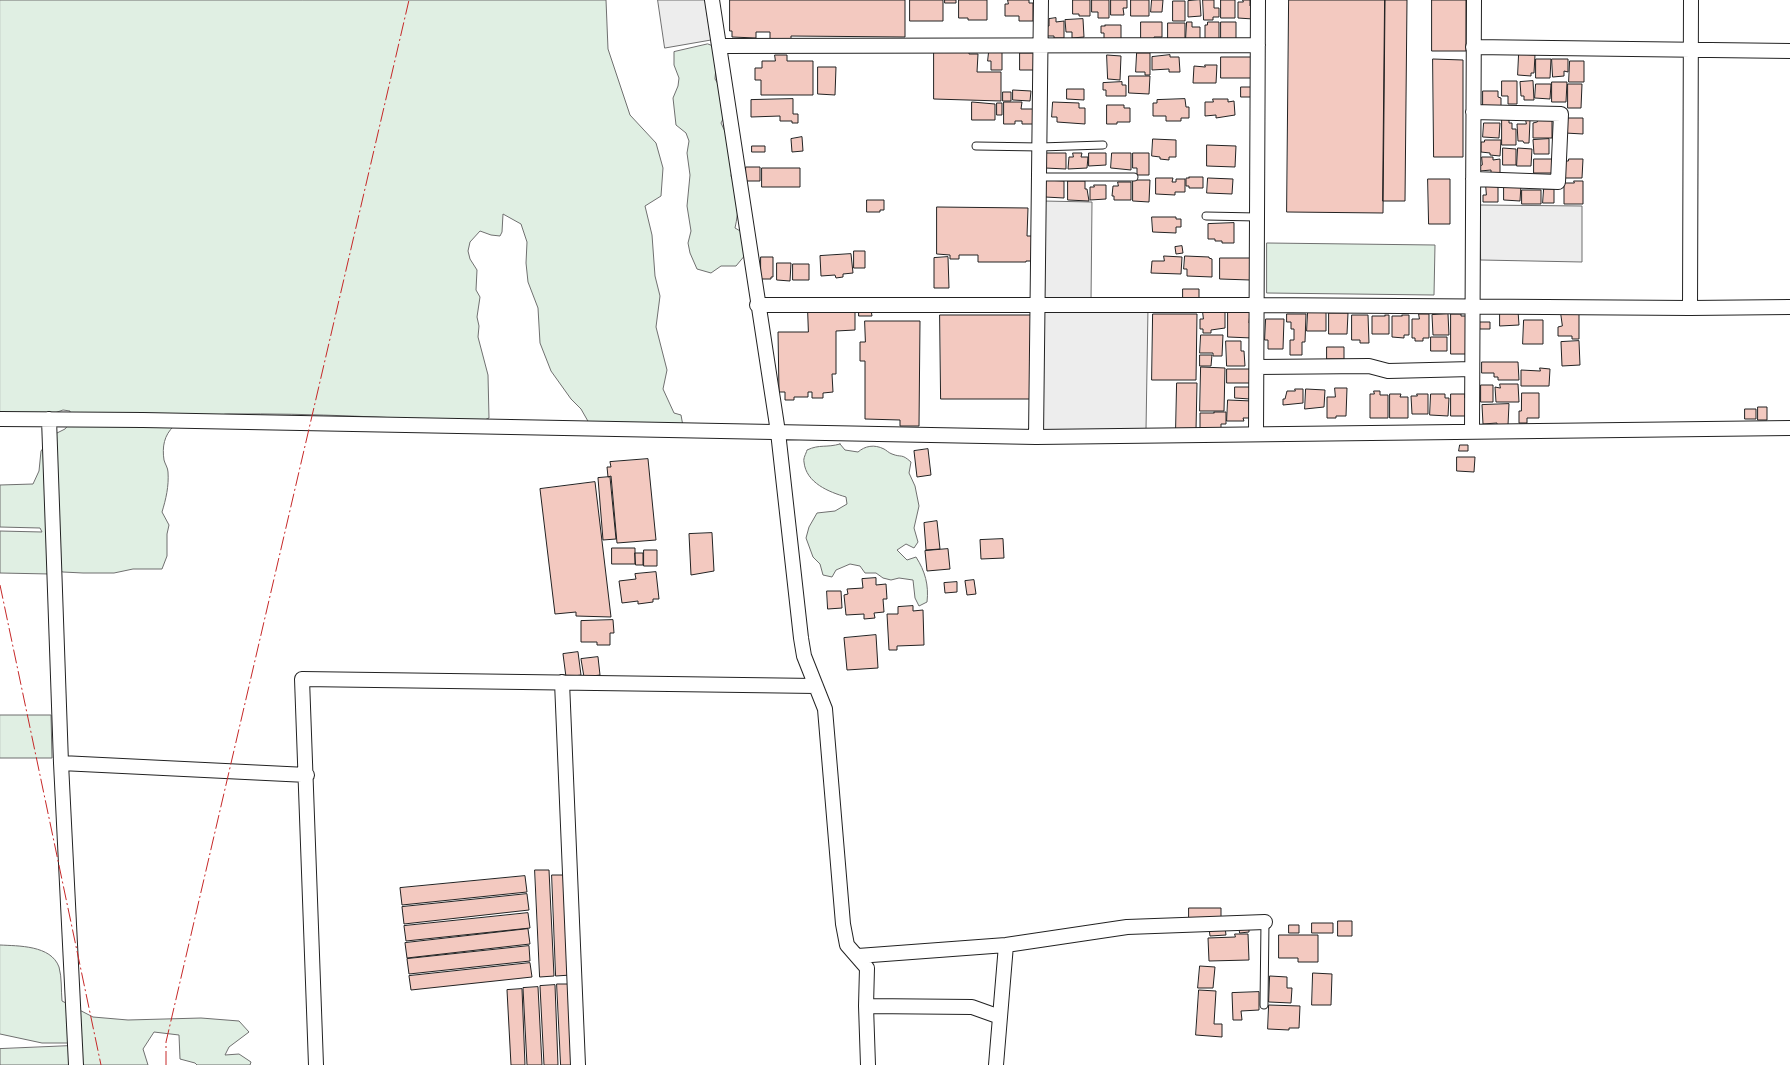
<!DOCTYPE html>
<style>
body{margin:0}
canvas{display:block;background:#fff}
</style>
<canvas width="1790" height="1065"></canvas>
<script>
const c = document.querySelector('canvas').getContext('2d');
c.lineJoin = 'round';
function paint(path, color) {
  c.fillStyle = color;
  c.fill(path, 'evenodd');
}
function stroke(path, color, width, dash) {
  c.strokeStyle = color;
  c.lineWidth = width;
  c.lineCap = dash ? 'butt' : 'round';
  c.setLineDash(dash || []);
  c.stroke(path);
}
const green = new Path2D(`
 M0,0H606L608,49L630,115L656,143L663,168L661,196L645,206L652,235L655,276L660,296L656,327L667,370L663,389L674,413L681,415L683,426L589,423L581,409L571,399L551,371L540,343L538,308L528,282L526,263L527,242L521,224L503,214L502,232L500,236L491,235L480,231L470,242L468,251L470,259L477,270L476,290L480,297L477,317L479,326L478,337L488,375L489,418L480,422C396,418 313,413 229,414C208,414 200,433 174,426C164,435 162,447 164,460C165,464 168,468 168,472C169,486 166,499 162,512L169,525L167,534V556L162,569H133L114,573H83L63,572L50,568V574L0,573V531L42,532L40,528L0,527V485L33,484L39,471L41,451L53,435L65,429L70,423V411L63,410L49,415L0,414Z
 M708,44L713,46L716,66L715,79L720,87L726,113L721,123L729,140L733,165L731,176C740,192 739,210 735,228L742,232L746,254L736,266H721L711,273L697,269L690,253L688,243L691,231L687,206L690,175L687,153L689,141L686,133L676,125L673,98L678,86L679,78L674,65V52Z
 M1267,243L1435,245L1434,295L1267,293Z
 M840,444L845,450L858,452C865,446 874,444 884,449C886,450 889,453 892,454C902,458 901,453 911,462L909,473L915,486L919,506L914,528L918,542L914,548L906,544L897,550L907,560L916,557C925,571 929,585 927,602L919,606L915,598L913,580L899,578L891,580L883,578L876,573H865L860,566L850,564L836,570L832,577L823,575L820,564L813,557L806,538L809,527L817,513L835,511L847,504L846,497C829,492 806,483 804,462C803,458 806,454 807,450C820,444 826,448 840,444Z
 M0,715H51L52,758H0Z
 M0,945C18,946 51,945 59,967C62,977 61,991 62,1001L93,1017L128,1020L201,1018L239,1021L249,1032L229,1047L225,1055L239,1054L251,1062L250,1065H197L195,1063L180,1059L179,1035L154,1032L143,1049L148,1065H79L72,1043H42L0,1034Z
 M70,1046V1065H0V1049Z`);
const parking = new Path2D(`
 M658,0H705L711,40L665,48Z
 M1043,201L1092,202L1091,302H1042Z
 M1480,205L1582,206V262L1481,260Z
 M1148,308L1146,430L1040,431L1041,309Z`);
const building = new Path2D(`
 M730,0H905V37L791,36V40H770V32H756V38L732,37V31H730Z
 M910,0H943V21H910Z
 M945,0H956V3H945Z
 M959,0H987V20H968V18H959Z
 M1008,0H1029V3H1033V21H1019V16H1005V4H1008Z
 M1073,0H1090V16H1079V14H1073Z
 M1092,0H1109V18H1098V12H1092Z
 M1111,0H1127V8H1123L1124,15H1111Z
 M1131,0H1149V16H1131Z
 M1152,0H1163L1162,12H1151Z
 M1200,0L1201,16L1188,17V1Z
 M1203,0H1214V8H1219V17H1213V20H1204Z
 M1221,0H1235V18H1221Z
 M1243,0H1250V6H1253V19L1238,18V2H1243Z
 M1289,0H1385L1383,213L1287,212Z
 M1385,0H1407L1405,201H1383Z
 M1432,0H1466V51H1432Z
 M1173,1H1185V21H1173Z
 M1056,18V22L1064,21V38H1054V36H1045V26H1049V19Z
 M1083,19L1084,37L1072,38V32H1066L1065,20Z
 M1141,22H1162V37H1154V43H1141Z
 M1187,22H1192V27H1200V40L1186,39Z
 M1208,22H1219V41H1205V25H1207Z
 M1221,22H1236V41H1221Z
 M1168,23H1185V42H1168Z
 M1105,25H1121V42H1104V33H1101V26H1105Z
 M934,51L969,52V54H978L977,72H1001V101L934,99Z
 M989,52H1002V70H991V61H988Z
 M1020,53H1034V70H1020Z
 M1137,53H1150V75H1145V72H1136Z
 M1519,54L1535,55L1534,73H1531V76L1518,75Z
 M775,55H787V61H813V95H761V80H755V68H762V61H775Z
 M1107,55L1121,56L1120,80L1108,79Z
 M1170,55V57H1179L1180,72H1169V69L1152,70V57Z
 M1221,57H1251V78H1221Z
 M1433,59L1463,60V157H1434Z
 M1536,59H1551L1550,78H1536Z
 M1552,59H1568V72L1564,71V76L1553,77Z
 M1570,61H1584V82H1569Z
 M1205,65H1217L1216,83H1193L1194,66L1205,67Z
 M818,67H836L835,95L818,94Z
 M1129,76H1150L1149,94L1129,93Z
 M1502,81H1517V104H1508V96H1502Z
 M1533,81L1534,100H1524V96H1521L1520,82Z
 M1122,82V85H1126V96H1106V90H1103V83Z
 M1552,82H1567L1566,102H1552Z
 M1536,84H1551L1550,99L1535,98Z
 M1568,84H1582L1581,108H1568Z
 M1241,87H1252V97H1241Z
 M1067,89H1084V100L1067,99Z
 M1013,90L1031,91L1030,101L1013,100Z
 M1483,91H1498V97L1501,98V107H1483Z
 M1003,92H1011V101H1003Z
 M793,99V114H798V123H792V121H780V116L751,117V100Z
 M1185,99L1186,107H1189V118H1181V121H1166V116H1153V103H1157V100Z
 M1213,99H1228V102L1234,101L1235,115L1216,118V115L1205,116V102H1213Z
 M972,102L995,104V120H972Z
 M1004,102H1022L1021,109H1034V124H1022V121H1015V124H1004Z
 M1053,102L1079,103V108H1085V124L1057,122V117H1052Z
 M997,103H1002V115H997Z
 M1107,105H1124V108H1130V122H1117V124H1107Z
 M1565,118H1583V134L1565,133Z
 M1502,119L1509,120V123H1512V129H1516V145H1502Z
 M1526,120H1530L1529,143H1524L1523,141H1518L1517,124H1526Z
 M1538,120H1552V138H1533V123L1537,122Z
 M1484,123H1500L1499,138L1483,137Z
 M802,137L803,151L792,152L791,139Z
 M1153,139L1176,140V157H1169V160L1160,159V157L1152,156Z
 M1549,139V154H1534L1533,140Z
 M1485,140H1501L1500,156L1490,155V153L1481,152V142H1484Z
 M1207,145L1236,146L1235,167L1207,166Z
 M752,146H765V152H752Z
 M1503,148L1516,149V165H1503Z
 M1518,148L1532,149L1531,166H1517Z
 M1045,153H1066V169L1045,168Z
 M1073,153H1082L1081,157H1088L1087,168L1068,169L1069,157H1073Z
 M1089,153H1106V165L1089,166Z
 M1112,153H1131V170L1111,168Z
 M1133,153H1149V175H1137V168H1133Z
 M1482,157H1493V160L1500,159V174H1491V170L1480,171V166L1482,165Z
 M1534,159H1553V173H1534Z
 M1569,159H1583L1582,178H1564V161H1568Z
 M746,167H760V181H746Z
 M762,168H800V187H762Z
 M1189,177H1203V188H1189V186H1186V178H1189Z
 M1156,178H1173L1172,182H1176V179H1185V192H1175V195L1156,194Z
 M1208,178L1233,179L1232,194L1207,193Z
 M1428,179H1450V224H1429Z
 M1045,180L1064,181V198L1045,197Z
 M1133,180H1150L1149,202L1133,201Z
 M1068,181H1085V189H1087L1089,201L1068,200Z
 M1574,181H1583V204H1564V183H1574Z
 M1118,182H1131V200H1114V196H1112L1113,186H1118Z
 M1094,185H1106V199L1090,200V187H1094Z
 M1486,185H1498V202H1483V195H1486Z
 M1504,185H1521L1520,201L1504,200Z
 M1544,189H1554V203H1543Z
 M1522,190H1541V204H1522Z
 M867,200H884V210H880V212H867Z
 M937,207L1028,208L1027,236H1034L1033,261H1026V262H978V255H959V259H950V255L937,254Z
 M1152,217H1176V219H1181V227H1176V233L1153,232Z
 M1234,223V243H1222V241H1215V239H1208V224Z
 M1182,246L1183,253L1176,254L1175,247Z
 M854,251H865V268H854Z
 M851,254L853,273L843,274V277L836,278L835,275L821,276L820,256Z
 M1164,256L1182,257L1181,274L1151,273L1152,261H1164Z
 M1185,256L1209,257V258L1212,259V277L1187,276V269H1184Z
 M761,257H773V277H771V279H761Z
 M948,257L949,288H934V258Z
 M1220,258H1250V280L1220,279Z
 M777,263H791L790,281L777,280Z
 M793,264H809V280H793Z
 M1183,289H1199V301H1183Z
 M808,310H855V330L836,331V374H832L833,392L823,393V398H812V392H808V397H794V400H785V392H779L778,332H808Z
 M859,310H871L872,316H859Z
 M1500,311H1518L1519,325L1500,326Z
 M1203,312H1225V328L1211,330V333H1203V329H1200V319H1203Z
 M1228,312H1250L1249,323H1252V338L1228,337Z
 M1308,312H1326V331H1307Z
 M1329,313H1348L1347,334H1329Z
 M1561,313H1579V339H1572V336H1558V327L1562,326Z
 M1153,314H1197L1196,380H1152Z
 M1287,314H1306L1305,342H1302V355H1290V340H1294V329H1291V322H1287Z
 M1419,314H1429V338H1423V341H1415V338H1412V319H1419Z
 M1448,314L1449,335H1433L1432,315Z
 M1451,314H1461V316H1468V354H1451Z
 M940,315H1031V399H941Z
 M1352,315H1368L1369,343H1360V340H1352Z
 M1385,315H1389V334H1372V316H1385Z
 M1402,315H1409V335H1404V338L1392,337V316H1402Z
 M1266,319H1284L1283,349H1268V340H1265Z
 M1524,320H1543V344H1523Z
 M865,321H920L919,426H900V420L865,419V361H860V342H865Z
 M1480,322H1490V329H1480Z
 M1201,335H1223L1222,356H1213V353H1200Z
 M1431,337H1447V351H1431Z
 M1226,341H1241V351H1244L1245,366H1227Z
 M1579,341L1580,365L1562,366L1561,342Z
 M1327,347H1344V359H1327Z
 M1200,355H1212L1211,366H1200Z
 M1482,362H1518L1519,380H1498V377H1494V373H1482Z
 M1201,367L1225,368L1224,411H1200Z
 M1540,368L1550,369L1549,386H1521V370L1540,371Z
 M1227,369H1253L1250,383H1227Z
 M1177,383H1197L1196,430L1176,429Z
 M1500,384H1518L1519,402H1496L1495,387L1500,388Z
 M1481,385H1493V402H1481Z
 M1235,387H1250V399L1235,398Z
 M1335,388H1347L1346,416H1336V418H1327V397H1335Z
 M1295,389H1303V403L1283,405V399H1285L1287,391H1295Z
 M1306,389L1325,390L1324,407L1305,409Z
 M1374,391H1380V395H1388V418H1370V394H1374Z
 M1522,393H1539V418H1527V423H1519V411H1521Z
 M1390,394H1401L1400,397H1408V418H1390Z
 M1417,394H1428V414H1412L1411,396H1417Z
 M1431,394H1445V398H1449L1448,416L1430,415Z
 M1451,394H1465V398H1468V416H1451Z
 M1228,400L1252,401V418H1243L1244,421H1227Z
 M1509,404L1508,425L1497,426V423L1483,424L1482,405Z
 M1758,407H1767V420H1758Z
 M1745,409H1756V419H1745Z
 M1214,412H1226V424H1221V429H1200V413H1214Z
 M1460,445H1468V451H1459Z
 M928,449L931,475L917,477L914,451Z
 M1457,457H1475L1474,472L1457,471Z
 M648,459L656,540L617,543L611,476L608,477L607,467H611L610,462Z
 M610,477L616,539L603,540L598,478Z
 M595,482L611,617L576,616V612L555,614L540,489Z
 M937,521L940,549L926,550L924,523Z
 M712,533L714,571L691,575L689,534Z
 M1003,539L1004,558L981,559L980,540Z
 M612,548H635V564H612Z
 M948,549L950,569L927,571L925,551Z
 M644,550H657V566H644Z
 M635,553H643V565H636Z
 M656,572L659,599H653V602L638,604V601L622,603L619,581L636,579L635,574Z
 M876,578V585L886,584L887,599H883L884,612L874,613L875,618L864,619V614L846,615L844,595L848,594L847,589L863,588L862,579Z
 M974,580L976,594L967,595L965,581Z
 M957,582V592L945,593L944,583Z
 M827,591H841L842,608L828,609Z
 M913,606V611L923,610L924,645L897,646V650H889L887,614H898V607Z
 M613,620L614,633H610V645H597V642H581V621Z
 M876,635L878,668L847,670L844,638Z
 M578,652L581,675L566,677L563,654Z
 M598,657L600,675L584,677L581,659Z
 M535,870H549L554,976L540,977Z
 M552,875H567L571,975L556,976Z
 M525,876L527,892L402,905L400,888Z
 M527,894L529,910L404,924L402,907Z
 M1189,908H1221V918H1189Z
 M528,913L530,928L406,941L404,926Z
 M1338,921H1352V936H1338Z
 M1312,923H1333V933H1312Z
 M1289,925H1299V933H1289Z
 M1239,926H1249V932L1240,933Z
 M1225,927L1226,935L1210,936L1209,928Z
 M528,929L530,944L407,958L405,943Z
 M1235,934H1248L1249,960L1209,961L1208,938L1235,937Z
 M1279,935H1318V962H1298V958H1279Z
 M529,946L530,961L409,974L407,959Z
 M530,963L532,977L411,990L409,976Z
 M1200,966L1215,967L1213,988H1198Z
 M1313,973L1332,974L1331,1005H1312Z
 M1270,976L1287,977V988H1292L1291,1003L1269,1002Z
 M557,984H571L575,1065H561Z
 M555,985L558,1065H544L540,986Z
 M538,987L542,1065H527L523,988Z
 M522,989L525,1065H511L507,990Z
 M1199,990L1216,991L1214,1024H1222V1037L1196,1035Z
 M1259,992V1010L1241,1011L1242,1020H1233L1232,993Z
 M1269,1005L1300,1006L1299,1028H1289V1030L1268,1029Z`);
const lane = new Path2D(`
 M976,146L1040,147L1103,145
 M1039,177H1134
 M1206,216L1257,217
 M1264,1005L1265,922`);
const street = new Path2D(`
 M712,0L778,432L801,638L804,656L825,709L843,924L847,945L867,968L866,1006L868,1065
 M719,46L1258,45
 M1473,47L1790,51
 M1473,179L1558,182L1561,114L1473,112
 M757,305H1257L1690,308L1790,307
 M1690,308L1691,0
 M1257,367L1369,366L1388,371L1472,369
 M0,419L143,420L1036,437L1790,428
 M49,419L61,763L76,1065
 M1472,431L1474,0
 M1256,434L1258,0
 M1036,437L1041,0
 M562,682L578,1065
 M61,763L307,775
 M858,956L1006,945L1127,927L1265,922
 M866,1006L972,1007L1000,1017
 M316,1065L302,679L816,686
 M996,1065L1006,945`);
const power = new Path2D(`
 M0,585L101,1065
 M166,1065V1042L409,0`);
paint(green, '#e0efe3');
stroke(green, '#6f6f6f', 1);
paint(parking, '#ededed');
stroke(parking, '#6f6f6f', 1);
paint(building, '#f3c9c0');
stroke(building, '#222', 1);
stroke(lane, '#222', 9);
stroke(street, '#222', 16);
stroke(lane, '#fff', 7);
stroke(street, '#fff', 14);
stroke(power, '#c62828', 1, [14, 3, 2, 3]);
</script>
